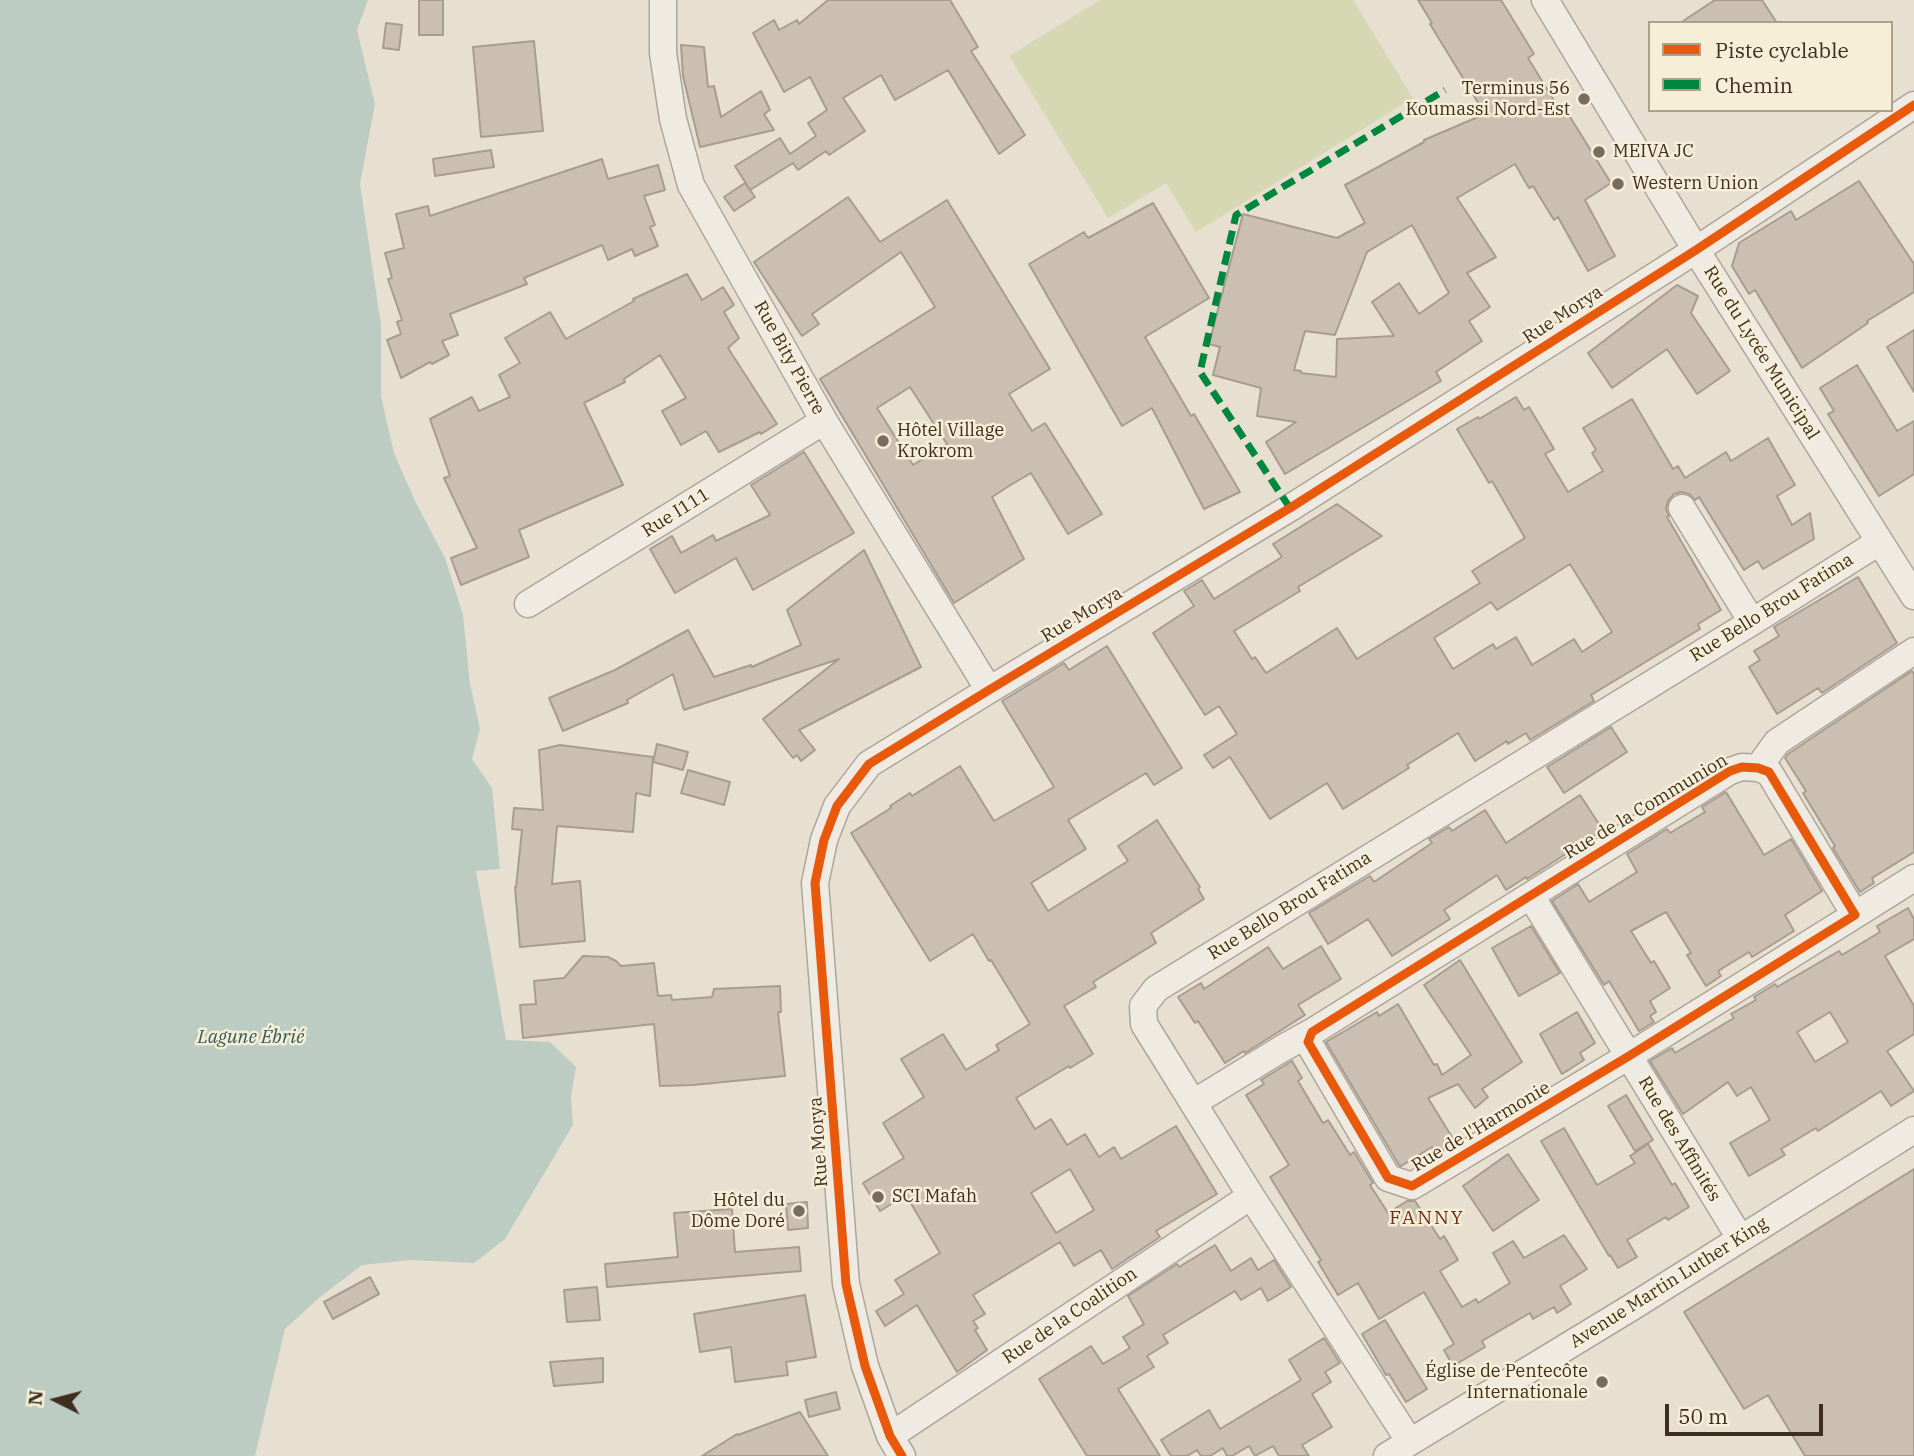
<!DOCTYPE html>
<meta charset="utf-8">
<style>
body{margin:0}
#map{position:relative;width:1914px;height:1456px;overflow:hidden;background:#e7e0d1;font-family:"IBM Plex Serif",serif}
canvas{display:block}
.legend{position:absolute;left:1648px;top:21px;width:245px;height:91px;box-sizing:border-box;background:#f7eed8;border:2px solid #ada18e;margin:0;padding:9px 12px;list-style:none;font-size:21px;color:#3d2e20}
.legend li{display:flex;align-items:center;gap:14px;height:35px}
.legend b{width:35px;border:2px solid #ada18e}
.north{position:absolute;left:21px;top:1365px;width:70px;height:70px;-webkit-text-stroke:5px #f7eed8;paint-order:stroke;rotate:276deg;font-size:19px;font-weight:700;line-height:28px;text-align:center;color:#3d2e20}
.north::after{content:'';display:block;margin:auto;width:24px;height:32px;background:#3d2e20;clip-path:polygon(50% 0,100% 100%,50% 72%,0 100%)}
.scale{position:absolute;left:1665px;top:1404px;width:158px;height:32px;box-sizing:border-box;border:4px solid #3d2e20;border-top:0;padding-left:9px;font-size:21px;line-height:24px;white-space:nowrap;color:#3d2e20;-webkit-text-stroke:5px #f7eed8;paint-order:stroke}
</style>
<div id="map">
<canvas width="1914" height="1456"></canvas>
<ul class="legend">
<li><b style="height:9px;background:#e8590c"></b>Piste cyclable</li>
<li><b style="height:9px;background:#00873e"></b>Chemin</li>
</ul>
<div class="north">N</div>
<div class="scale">50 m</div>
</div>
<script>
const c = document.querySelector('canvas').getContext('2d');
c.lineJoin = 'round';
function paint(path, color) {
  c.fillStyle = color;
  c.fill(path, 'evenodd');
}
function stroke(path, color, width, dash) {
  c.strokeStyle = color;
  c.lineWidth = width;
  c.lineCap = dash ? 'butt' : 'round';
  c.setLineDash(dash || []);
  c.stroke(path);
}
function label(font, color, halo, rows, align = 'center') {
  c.font = font + ' "IBM Plex Serif",serif';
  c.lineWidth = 5;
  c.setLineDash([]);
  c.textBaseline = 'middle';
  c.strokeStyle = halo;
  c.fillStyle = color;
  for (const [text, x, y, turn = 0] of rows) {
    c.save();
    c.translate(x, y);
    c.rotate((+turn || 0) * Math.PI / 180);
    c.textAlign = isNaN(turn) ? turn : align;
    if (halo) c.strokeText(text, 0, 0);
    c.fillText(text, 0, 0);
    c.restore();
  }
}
const green = new Path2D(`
 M1100,0H1353L1413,98L1196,232L1166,183L1108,218L1009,56Z`);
const water = new Path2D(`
 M0,0H368L357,30L375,104L360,184L381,325V396L394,453L415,501L445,558L463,615L470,684L480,729L472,759L492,788L500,869L476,871L506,1040L550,1042L576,1067L571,1097L573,1125L505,1239L474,1263L410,1260L362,1265L320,1297L285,1329L255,1456H0Z`);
const building = new Path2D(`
 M419,0H443V35H419Z
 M828,0H950L978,47L971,51L1025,135L999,154L948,70L895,100L881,75L843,98L865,131L829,155L826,151L798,170L793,163L750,190L735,166L780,138L790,154L816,136L808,123L827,110L810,77L784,92L753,33L774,20L779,30L797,20L799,24Z
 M1418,0H1501L1534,54L1528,58L1558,107L1562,104L1611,183L1585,200L1615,256L1588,271L1558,217L1554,220L1533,186L1529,188L1515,164L1457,198L1496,257L1467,273L1490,307L1469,321L1482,341L1436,372L1441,381L1285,474L1266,442L1296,422L1257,416L1261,388L1213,375L1220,347L1209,344L1243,214L1337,238L1365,223L1345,185L1424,142V140L1485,114L1430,24L1432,23ZM1412,225L1449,293L1419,314L1399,283L1372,302L1394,336L1337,339L1336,377L1301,373V371L1294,370L1305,331L1335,335L1367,252Z
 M1715,0H1762L1777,23H1680Z
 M386,23L402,25L399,50L383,48Z
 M534,41L543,131L481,137L473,47Z
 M681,45L704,47L708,87L714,86L721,117L761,91L770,110L764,114L774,130L700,147L683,76Z
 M491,150L494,167L435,176L433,159Z
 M602,159L608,179L658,165L665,190L644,196L655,225L650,227L658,246L635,256L632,249L608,260L602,245L524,278L527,284L450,314L458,335L442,341L449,355L432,364L430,362L401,378L387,340L401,334L397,322L402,320L388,279L392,278L385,253L404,248L396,214L428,206L430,216Z
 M1859,181L1914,264V292L1867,321L1868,323L1802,368L1755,290L1749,294L1732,266L1739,243L1791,211L1796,220Z
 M745,183L755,197L734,211L724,197Z
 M848,197L880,242L947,200L1050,369L1009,394L1032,431L1045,423L1102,514L1068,534L1031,473L1009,486L992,497L1024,559L954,603L820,379L935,307L901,252L812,314L819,324L802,336L754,262ZM910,387L947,444L913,465L877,408Z
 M1153,203L1209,298L1145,337L1191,416L1194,414L1240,492L1204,509L1152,408L1122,426L1029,264L1084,232L1088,238Z
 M687,274L702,300L723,287L734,305L724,312L739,338L728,348L777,424L761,434L760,432L719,452L706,431L681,445L662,411L686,398L660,355L624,379L625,382L584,403L623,485L519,530L529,557L461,585L451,558L477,548L444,478L450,476L430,419L472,397L479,411L510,397L499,375L520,363L505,338L550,312L566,339L634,301L633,299Z
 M1677,285L1698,296L1691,313L1730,371L1697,394L1667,349L1612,388L1588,353Z
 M1914,330V392L1887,347Z
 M1857,365L1897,431L1914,421V474L1879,496L1828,414L1834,411L1820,388Z
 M1516,397L1524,410L1529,407L1554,449L1545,454L1568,492L1603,471L1592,453L1596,450L1583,428L1632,399L1673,469L1678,466L1685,478L1726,452L1731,461L1768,438L1795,485L1777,496L1792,525L1810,513L1814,539L1763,569L1758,561L1744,570L1699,497L1695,500L1689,494L1681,492L1674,494L1668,501L1666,509L1669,516L1667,517L1721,610L1698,624L1700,629L1591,695L1594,701L1530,740L1526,733L1508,744L1507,741L1475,761L1458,733L1407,765L1409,768L1343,809L1327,783L1270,819L1230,757L1213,768L1204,755L1237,734L1219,706L1205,715L1153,633L1194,606L1184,591L1202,580L1214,599L1282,557L1273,544L1337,504L1382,536L1298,587L1300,591L1234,631L1252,659L1255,657L1266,673L1337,628L1357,659L1480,583L1472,571L1525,538L1492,481L1489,483L1457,429L1478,417L1479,419ZM1570,564L1612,632L1582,652L1574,639L1532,665L1516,637L1496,649L1493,644L1453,669L1434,638L1491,602L1497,610Z
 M804,452L854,533L753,590L736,558L675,593L650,549L672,536L681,553L713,535L716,541L770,515L751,485Z
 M864,550L921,667L799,730L815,750L801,761L797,755L793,758L763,719L839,659L684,710L673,674L627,700L628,703L563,731L549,698L615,670L688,630L714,677L751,665L752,667L801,645L787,610Z
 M1858,577L1897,643L1822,693L1818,688L1777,714L1749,667L1760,660L1754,651L1779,636L1774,627Z
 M1107,646L1182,768L1154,785L1146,773L1068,820L1086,849L1031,883L1048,911L1128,861L1118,846L1157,820L1200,887L1198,889L1204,899L1151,933L1156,943L1093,982L1096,987L1064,1006L1093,1054L1070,1068L1069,1066L1016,1098L1035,1129L1051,1119L1067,1145L1085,1134L1099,1157L1114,1147L1121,1159L1176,1126L1217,1194L1156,1231L1160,1237L1112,1269L1101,1250L1074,1266L1060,1242L973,1295L985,1314L973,1321L978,1328L975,1330L987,1350L957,1372L917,1305L885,1326L876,1311L904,1294L895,1280L940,1253L906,1195L880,1211L863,1183L904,1158L883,1123L924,1097L901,1059L943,1034L966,1070L999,1050L996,1045L1030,1024L991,960L989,961L973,934L930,961L851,833L891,808L890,806L910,793L912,796L960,766L994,821L1054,787L1002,701L1064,663L1069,670ZM1070,1169L1094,1210L1056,1233L1031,1193Z
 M1912,671L1914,674V852L1872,878L1874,883L1860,892L1833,848L1835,846L1803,793L1806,791L1785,758L1788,754Z
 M1611,727L1627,752L1564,793L1547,767Z
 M657,744L688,752L683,770L653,762Z
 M560,745L653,757L650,796L636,793L633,832L557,826L552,884L580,881L585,941L520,947L515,887H516L522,830L512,829L514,808L543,810L539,750Z
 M688,770L730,782L724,805L681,793Z
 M1726,792L1764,855L1791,839L1822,891L1785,915L1794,931L1752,957L1749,952L1718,971L1721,976L1706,986L1687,955L1691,953L1666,912L1631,931L1651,963L1654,961L1670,988L1650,1001L1656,1012L1650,1016L1654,1022L1639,1031L1609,981L1604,985L1552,901L1578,884L1589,902L1637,872L1627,854L1667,829L1670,833L1705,812L1702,807Z
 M1580,795L1603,830L1527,879L1526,877L1506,890L1497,875L1444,910L1450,919L1392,956L1368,919L1328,944L1309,913L1370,876L1374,882L1432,843L1429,839L1449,827L1452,831L1485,810L1506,843Z
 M1908,908L1914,919V939L1885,956L1914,1006V1034L1887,1051L1914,1091L1891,1106L1881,1091L1818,1131L1816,1128L1781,1149L1785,1155L1749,1176L1730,1143L1770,1120L1751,1087L1737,1096L1728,1082L1683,1114L1650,1061L1672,1048L1675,1053L1734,1018L1731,1014L1756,1000L1754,997L1775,984L1777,987L1839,951L1842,955L1880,932L1877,926ZM1830,1012L1848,1042L1815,1062L1797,1032Z
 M1531,926L1560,973L1519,996L1492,948Z
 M1321,946L1341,979L1298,1005L1305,1015L1245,1053L1244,1051L1225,1063L1198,1021L1195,1023L1178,997L1201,983L1204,989L1268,947L1283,969Z
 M583,956L608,957L616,961L621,966L654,963L658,996L671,995L672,1000L712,997L714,989L780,986L781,1012H778L785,1076L693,1085L660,1086L654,1024L523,1038L520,1005L536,1004L534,981L564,978Z
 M1460,960L1522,1062L1482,1089L1488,1097L1475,1108L1458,1084L1428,1098L1455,1142L1436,1153L1432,1147L1401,1166L1399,1165L1326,1042L1377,1012L1379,1016L1398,1004L1434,1065L1437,1064L1442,1075L1471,1055L1424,985Z
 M1577,1012L1595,1043L1580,1053L1584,1060L1562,1074L1540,1034Z
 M1292,1061L1302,1078L1298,1081L1323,1123L1328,1120L1350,1155L1354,1152L1373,1183L1370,1185L1388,1213L1407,1201H1415L1440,1239L1444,1236L1458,1260L1440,1271L1462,1307L1476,1299L1478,1303L1510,1283L1493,1253L1513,1241L1524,1258L1564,1235L1587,1269L1560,1286L1571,1304L1557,1313L1554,1307L1533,1319L1530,1313L1482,1341L1485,1347L1453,1366L1444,1350L1454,1344L1424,1292L1379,1319L1358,1283L1338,1295L1318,1262L1321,1260L1270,1177L1289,1165L1246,1095L1264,1084L1261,1080Z
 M1626,1095L1653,1140L1635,1151L1608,1106Z
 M1564,1128L1597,1185L1635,1163L1630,1156L1648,1144L1672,1185L1675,1183L1689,1207L1668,1220L1666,1217L1627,1240L1637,1257L1618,1268L1610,1255L1609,1256L1541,1141Z
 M1508,1154L1539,1200L1493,1231L1463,1186Z
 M1914,1169V1456H1805L1768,1395L1744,1409L1684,1312Z
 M807,1202L808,1228L788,1230L786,1204Z
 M732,1209L735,1252L799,1247L801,1271L607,1287L605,1264L678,1257L674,1213Z
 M1215,1245L1231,1271L1251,1258L1258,1270L1274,1260L1291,1287L1268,1301L1261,1288L1241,1300L1235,1291L1163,1335L1168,1343L1147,1356L1154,1367L1118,1389L1160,1456H1087L1039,1379L1091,1346L1103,1364L1130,1348L1123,1337L1144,1324L1128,1296L1177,1264L1179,1267Z
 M370,1277L379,1294L333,1319L324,1302Z
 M597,1287L600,1320L567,1322L564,1290Z
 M805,1295L816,1357L786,1362L788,1375L735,1382L731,1347L700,1352L694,1314Z
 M1385,1320L1427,1389L1406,1402L1389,1374L1386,1375L1362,1334Z
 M1324,1338L1340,1363L1325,1372L1331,1382L1312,1394L1332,1427L1302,1445L1309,1456H1279L1273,1446L1255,1456L1249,1446L1232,1456H1227L1223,1448L1210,1456H1201L1197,1450L1187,1456H1171L1161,1440L1209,1410L1220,1429L1301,1380L1289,1360Z
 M603,1358V1382L554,1386L550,1362Z
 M836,1392L840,1409L809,1417L805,1400Z
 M800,1412L828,1456H702L737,1434L738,1435Z`);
const minor = new Path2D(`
 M663,0V53L673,119L691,185L824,421L989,690
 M1545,0L1696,250L1914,596
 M1682,508L1752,622
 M528,604L824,421
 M1742,767L1758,768L1769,772L1855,915L1629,1056L1412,1186L1388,1178L1308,1042L1312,1032L1730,771Z
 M1758,768L1777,742L1914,651
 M1531,896L1740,1238
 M1855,915L1914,878
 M1193,1103L1283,1048L1312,1032
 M890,1436L1251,1196
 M1410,1442L1251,1196L1144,1024L1143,1006L1156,989L1752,622L1879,542
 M902,1456L890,1436L865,1366L846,1284L815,883L824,840L837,806L869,764L989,690L1290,508L1696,250L1914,105
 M1387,1456L1632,1307L1914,1130`);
const quiet = new Path2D(`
 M1290,508L1200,372L1236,215L1445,90`);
const cycleway = new Path2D(`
 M1742,767L1758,768L1769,772L1855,915L1629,1056L1412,1186L1388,1178L1308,1042L1312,1032L1730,771Z
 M902,1456L890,1436L865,1366L846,1284L815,883L824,840L837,806L869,764L989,690L1290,508L1696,250L1914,105`);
const markers = [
 [1584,99,7,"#786c5e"],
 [1599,152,7,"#786c5e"],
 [1618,184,7,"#786c5e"],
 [883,441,7,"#786c5e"],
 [878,1197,7,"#786c5e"],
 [799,1211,7,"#786c5e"],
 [1602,1382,7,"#786c5e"]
];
const poiNames = [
 ["Terminus 56",1570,89,"right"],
 ["Koumassi Nord-Est",1570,110,"right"],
 ["MEIVA JC",1613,152],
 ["Western Union",1632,184],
 ["Hôtel Village",897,431],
 ["Krokrom",897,452],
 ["SCI Mafah",892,1197],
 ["Hôtel du",785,1201,"right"],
 ["Dôme Doré",785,1222,"right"],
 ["Église de Pentecôte",1588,1372,"right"],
 ["Internationale",1588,1393,"right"]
];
const streetNames = [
 ["Rue Morya",1563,315,-33],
 ["Rue du Lycée Municipal",1761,353,58],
 ["Rue Bity Pierre",789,358,61],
 ["Rue I111",676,513,-32],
 ["Rue Bello Brou Fatima",1772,608,-32],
 ["Rue Morya",1082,615,-31],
 ["Rue de la Communion",1646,807,-31],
 ["Rue Bello Brou Fatima",1290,906,-32],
 ["Rue de l'Harmonie",1481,1127,-31],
 ["Rue des Affinités",1679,1139,59],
 ["Rue Morya",819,1142,-94],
 ["Avenue Martin Luther King",1669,1283,-32],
 ["Rue de la Coalition",1070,1316,-34]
];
const waterNames = [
 ["Lagune Ébrié",251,1038]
];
const neighbourhoodNames = [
 ["FANNY",1427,1219]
];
paint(green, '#d6d7b3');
paint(water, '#bcccc2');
paint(building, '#cbbfb2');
stroke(building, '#a89c90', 2);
stroke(minor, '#ada599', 29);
stroke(minor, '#efebe3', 26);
stroke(quiet, '#00873e', 7, [14, 7]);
stroke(cycleway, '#e8590c', 9);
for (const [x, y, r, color] of markers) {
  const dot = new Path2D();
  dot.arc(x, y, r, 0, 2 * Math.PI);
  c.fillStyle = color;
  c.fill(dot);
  stroke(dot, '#f7eed8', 2.5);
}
label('18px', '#3d2e20', '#f7eed8', poiNames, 'left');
label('18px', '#3d2e20', '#f7eed8', streetNames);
label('italic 19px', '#2f5d5a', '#f7eed8', waterNames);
c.letterSpacing = '2px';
label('19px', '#6b2e1e', '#f7eed8', neighbourhoodNames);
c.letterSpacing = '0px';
</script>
